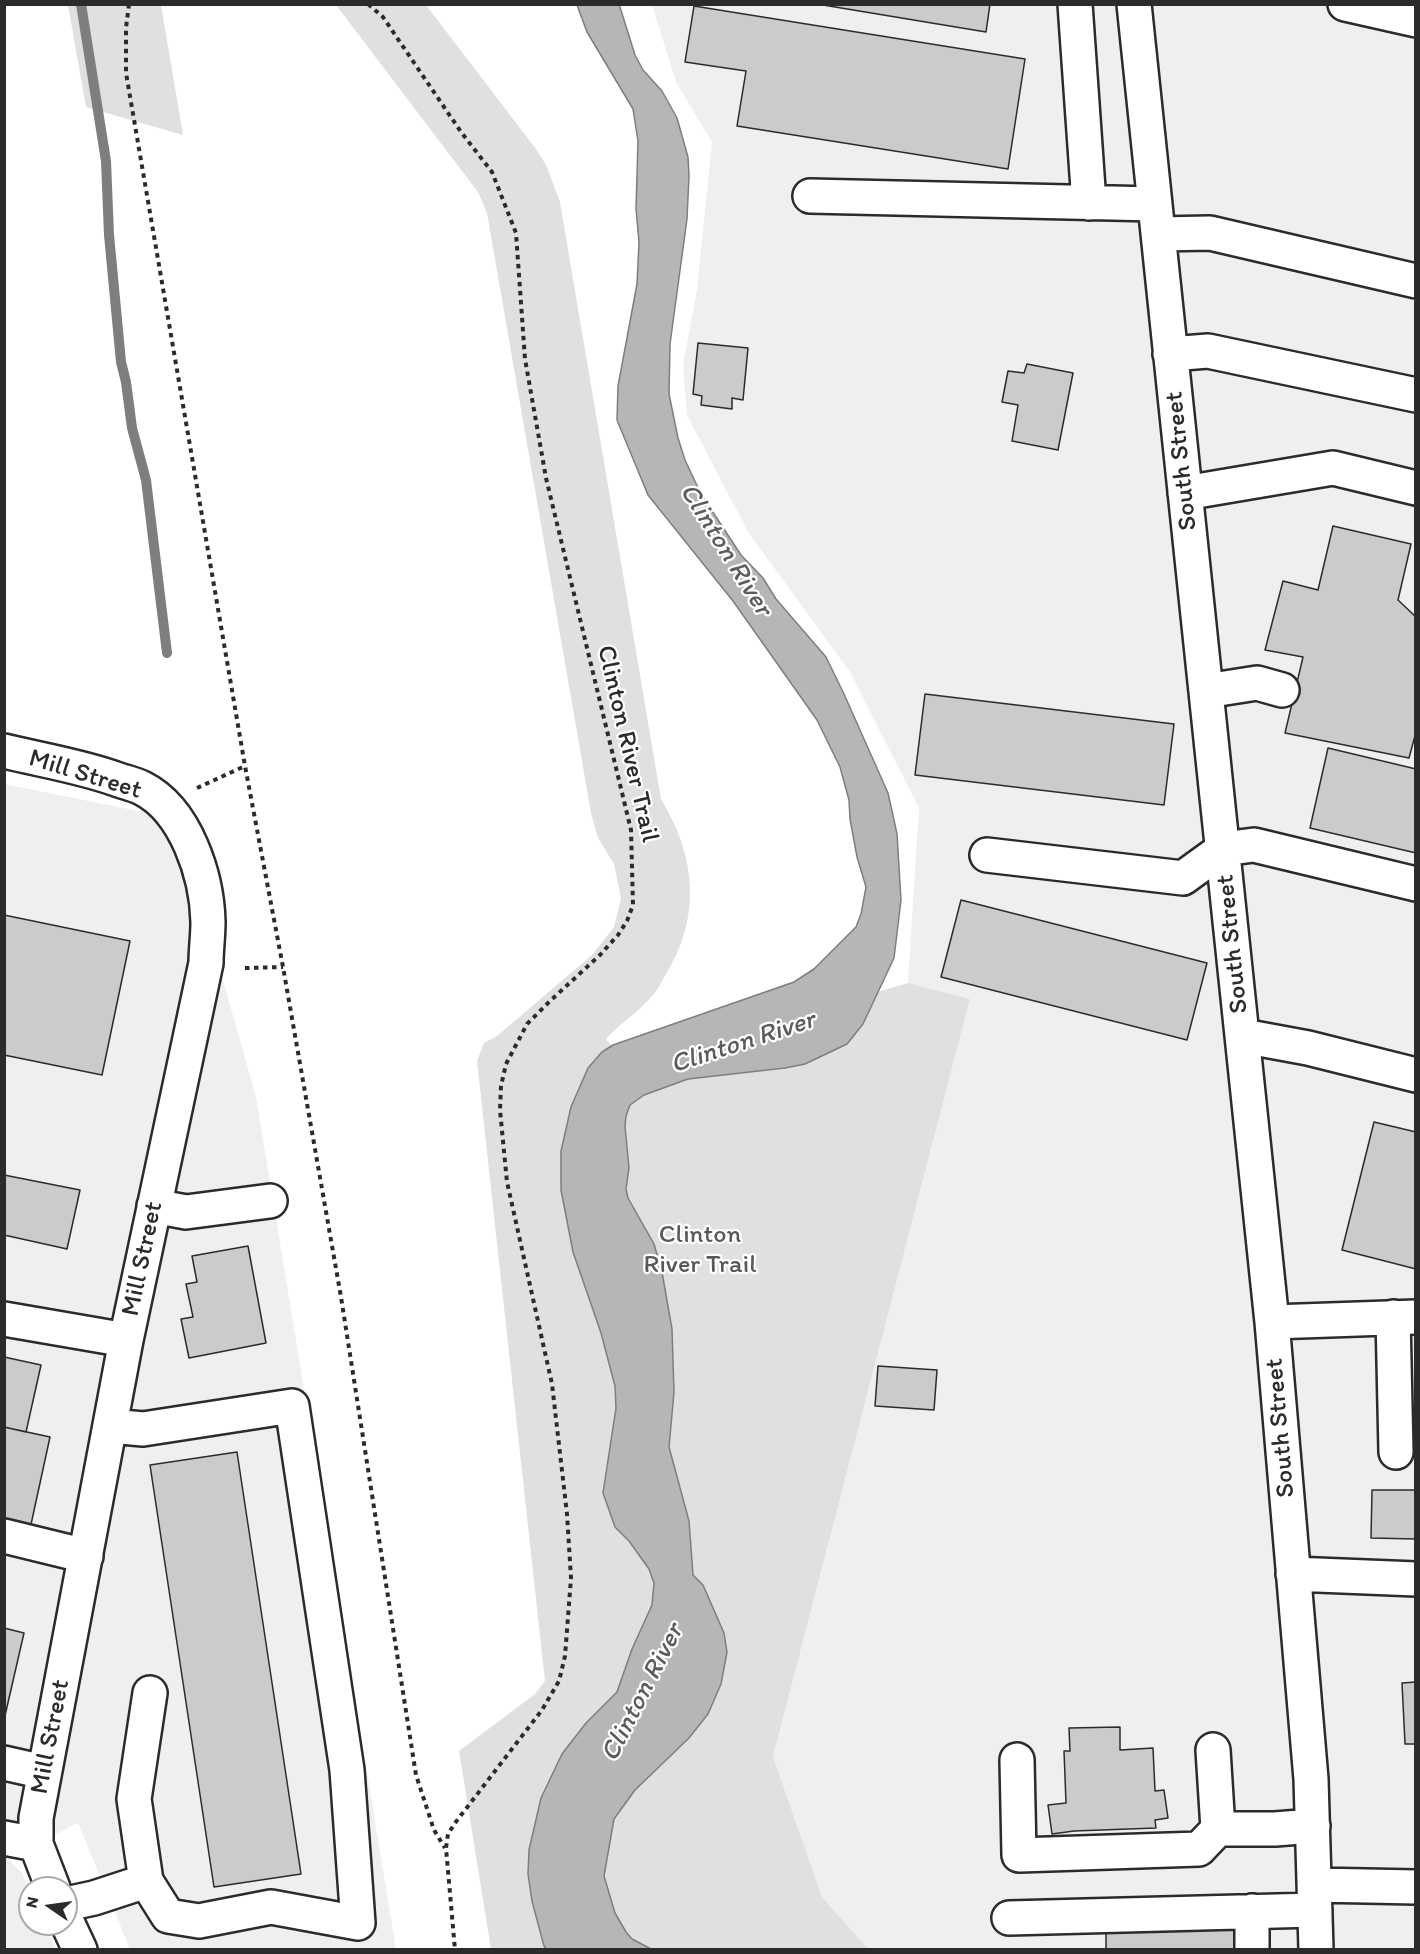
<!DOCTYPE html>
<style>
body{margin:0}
#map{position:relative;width:1420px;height:1954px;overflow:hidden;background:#fff;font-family:Itim,sans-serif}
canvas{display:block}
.frame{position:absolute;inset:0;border:6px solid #2b2b2b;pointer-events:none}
.north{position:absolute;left:18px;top:1876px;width:60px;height:60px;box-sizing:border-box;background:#fff;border:2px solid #aaa;border-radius:50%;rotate:283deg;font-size:16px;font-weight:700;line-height:24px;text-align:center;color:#2b2b2b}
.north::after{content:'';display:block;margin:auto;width:21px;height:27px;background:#2b2b2b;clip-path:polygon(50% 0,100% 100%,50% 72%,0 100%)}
</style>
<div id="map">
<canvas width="1420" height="1954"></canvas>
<div class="frame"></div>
<div class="north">N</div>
</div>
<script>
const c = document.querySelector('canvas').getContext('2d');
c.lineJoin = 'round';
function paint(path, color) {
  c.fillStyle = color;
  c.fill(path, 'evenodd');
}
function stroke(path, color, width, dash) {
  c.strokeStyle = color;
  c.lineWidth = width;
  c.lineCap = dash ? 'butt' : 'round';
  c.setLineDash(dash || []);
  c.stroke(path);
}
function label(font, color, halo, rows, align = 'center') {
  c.font = font + ' Itim,sans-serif';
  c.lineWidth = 4.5;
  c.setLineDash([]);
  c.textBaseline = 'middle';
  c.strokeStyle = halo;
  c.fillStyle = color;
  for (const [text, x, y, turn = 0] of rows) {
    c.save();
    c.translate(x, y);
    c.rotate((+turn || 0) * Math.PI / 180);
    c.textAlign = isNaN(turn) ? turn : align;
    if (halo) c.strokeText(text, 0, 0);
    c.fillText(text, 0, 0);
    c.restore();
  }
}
const built = new Path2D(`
 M652,5H1415V1949H868L822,1897L773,1758L970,999L908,983L919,808L850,672L748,532L687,415L683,365L697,290L712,142L676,82Z
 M4,784L158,815L206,920L256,1097L396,1949H130L78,1823L36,1844L5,1838Z
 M4,1855L22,1873L30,1892V1924H44L56,1949H5Z`);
const green = new Path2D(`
 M68,5H161L183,135L86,107Z
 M336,5H426L536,149L546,165L560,202L661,799C696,857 702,916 665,976C661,982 658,990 653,995C639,1012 620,1023 606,1039L627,1064L908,983L970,999L773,1757L822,1897L868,1949H491L459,1751L535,1694L545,1681L477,1061L484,1043L497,1036L592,955L614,927L621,898L614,864L598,838L591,813L487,213L478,192Z`);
const water = new Path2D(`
 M619,4L635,55L643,70L662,91L677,118L688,157L689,176L687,219L670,344L669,394L678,438L685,460L701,494L741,555L763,578L776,599L826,657L844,694L888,793L892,811L897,834L901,900L894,958L863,1024L847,1044L805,1064L785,1068L688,1079L644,1095L630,1105L626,1116L625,1126L629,1168L626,1189L628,1198L654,1244L662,1272L672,1329L674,1392L669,1447L689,1521L693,1575L703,1585L724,1633L727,1652L721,1684L708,1714L689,1738L635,1790L614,1819L604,1876L615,1913L626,1932L632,1939L651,1949L547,1950L544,1946L532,1901L528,1874L529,1850L541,1798L562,1754L586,1723L617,1692L632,1649L652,1605L654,1583L649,1569L629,1541L615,1527L603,1493L616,1408L615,1386L601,1333L573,1252L561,1190V1151L571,1107L588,1068L602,1052L613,1045L794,982L814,969L856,927L861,914L866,887L857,857L850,819L849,800L840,767L817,720L733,601L648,495L617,420L618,386L637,284L639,242L636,209L638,141L633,109L587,32L577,5Z`);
const stream = new Path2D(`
 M81,4L106,161L109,235L121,362L126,382L132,428L146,480L167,653`);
const building = new Path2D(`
 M817,4H990L986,32Z
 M694,6L1025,59L1008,169L737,126L746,71L685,62Z
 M698,343L748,348L743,400L732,398V409L701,405L702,396L693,394Z
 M1027,364L1073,373L1058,450L1012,441L1018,405L1002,402L1008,371L1024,373Z
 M1333,526L1411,544L1398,600L1416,617V732L1409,758L1285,733L1303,657L1265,650L1283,581L1318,590Z
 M925,694L1174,724L1164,805L915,775Z
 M1328,748L1416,769V853L1310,828Z
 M961,900L1207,963L1187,1040L941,977Z
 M4,915L130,941L102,1075L4,1055Z
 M1374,1122L1416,1132V1269L1342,1250Z
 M4,1175L80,1190L67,1249L4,1235Z
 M248,1246L266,1343L189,1358L181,1319L193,1317L186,1284L197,1282L192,1256Z
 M4,1357L41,1365L26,1432L4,1427Z
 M878,1366L937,1370L934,1410L875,1406Z
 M4,1427L50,1437L30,1529L4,1523Z
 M237,1452L301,1874L214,1887L150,1465Z
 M1372,1490H1416V1539L1371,1538Z
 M4,1628L24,1633L4,1720Z
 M1416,1682V1744H1405L1402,1683Z
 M1120,1727V1750L1153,1748L1155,1791L1164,1790L1168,1818L1155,1820L1156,1828L1074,1831L1052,1834L1048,1805L1066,1803L1064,1751H1070L1069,1728Z
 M1106,1927L1238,1930V1950H1106Z`);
const path = new Path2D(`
 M129,4L126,28V73L245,766L283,967L341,1297L416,1775L434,1830L445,1848
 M368,4L383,17L461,132L492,172L516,233L525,359L546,478L631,830L633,905L627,921L618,935L600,955L550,1001L527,1024L506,1064L501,1086L500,1110L507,1182L552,1384L567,1514L571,1578L565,1656L559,1681L542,1710L455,1823L448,1834L446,1848L455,1950
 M197,788L245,766
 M245,968L283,967`);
const minor = new Path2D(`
 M1075,4L1089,203
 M1134,4L1272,1322L1311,1779L1316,1950
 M1345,4L1416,20
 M810,196L1155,204
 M1158,234L1210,233L1416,281
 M1170,354L1208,351L1416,395
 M1185,493L1333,468L1416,488
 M1206,691L1257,683L1282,690
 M4,751C41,760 80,766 116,779C124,782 134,784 142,788C186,810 207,876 208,922C208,936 206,950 206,963L126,1340L36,1818V1844L53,1888
 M987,855L1183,878L1223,849L1254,845L1416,884
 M1243,1036L1308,1048L1416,1075
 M154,1206L186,1212L270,1201
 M1393,1317L1396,1452
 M4,1319L126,1340
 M1272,1322L1416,1317
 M111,1426L143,1429L292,1406L347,1770L358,1923L271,1907L199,1921L168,1916L146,1881
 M4,1536L86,1556
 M1293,1574L1416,1579
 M1213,1750L1218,1829H1275L1313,1826
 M1017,1760L1019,1855L1199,1849L1218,1829
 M4,1763L44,1772
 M4,1838L36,1844
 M1316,1885L1416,1887
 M66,1904L94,1898L146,1881L134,1799L150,1693
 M1009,1918L1315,1910
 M66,1920L80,1950
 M1252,1950V1911`);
const streetNames = [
 ["South Street",1182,461,-96],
 ["Clinton River Trail",627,744,77],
 ["Mill Street",85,775,17],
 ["South Street",1233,944,-96],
 ["Mill Street",143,1259,-78],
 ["South Street",1281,1428,-95],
 ["Mill Street",51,1737,-79]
];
const parkNames = [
 ["Clinton",700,1235],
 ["River Trail",700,1265]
];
const waterNames = [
 ["Clinton River",725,550,58],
 ["Clinton River",743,1043,-18],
 ["Clinton River",643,1693,-63]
];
paint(built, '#efefef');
paint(green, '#e0e0e0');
paint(water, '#b6b6b6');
stroke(water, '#7e7e7e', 1.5);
stroke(stream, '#7e7e7e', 10);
paint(building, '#cbcbcb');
stroke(building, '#2b2b2b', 1.5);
stroke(minor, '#2b2b2b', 38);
stroke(path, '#2b2b2b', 4, [4.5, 4.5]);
stroke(minor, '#fff', 33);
label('26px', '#2b2b2b', '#fff', streetNames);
label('26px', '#585858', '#fff', parkNames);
label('italic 27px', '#5c5c5c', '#fff', waterNames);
</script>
